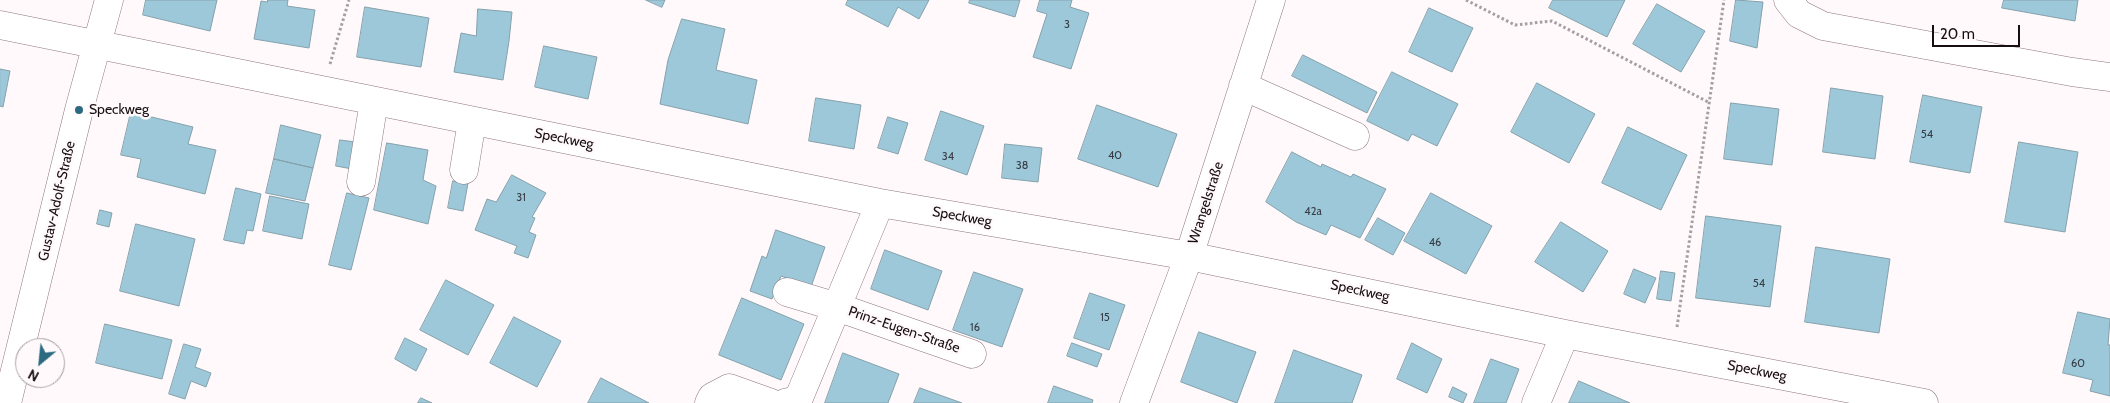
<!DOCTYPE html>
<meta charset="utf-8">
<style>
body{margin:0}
#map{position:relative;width:2110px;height:403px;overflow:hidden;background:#fff9fb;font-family:Cabin,sans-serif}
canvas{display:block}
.north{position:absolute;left:15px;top:338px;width:50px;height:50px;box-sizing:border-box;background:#fff9fb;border:1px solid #a29b9e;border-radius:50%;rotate:208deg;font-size:14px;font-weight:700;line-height:20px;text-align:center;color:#170e12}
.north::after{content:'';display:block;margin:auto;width:18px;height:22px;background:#2b6a80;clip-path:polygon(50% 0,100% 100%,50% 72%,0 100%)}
.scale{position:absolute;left:1932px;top:25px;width:88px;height:22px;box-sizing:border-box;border:2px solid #170e12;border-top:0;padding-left:6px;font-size:15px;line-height:18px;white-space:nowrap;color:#170e12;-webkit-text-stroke:4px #fff9fb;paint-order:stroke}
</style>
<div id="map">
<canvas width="2110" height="403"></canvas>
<div class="north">N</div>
<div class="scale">20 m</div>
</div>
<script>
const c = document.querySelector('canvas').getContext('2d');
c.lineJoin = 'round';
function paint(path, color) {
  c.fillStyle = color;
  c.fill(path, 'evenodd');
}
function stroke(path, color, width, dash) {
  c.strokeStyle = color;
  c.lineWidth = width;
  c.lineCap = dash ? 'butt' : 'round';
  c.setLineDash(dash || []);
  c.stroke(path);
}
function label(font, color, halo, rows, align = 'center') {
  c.font = font + ' Cabin,sans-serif';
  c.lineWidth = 5;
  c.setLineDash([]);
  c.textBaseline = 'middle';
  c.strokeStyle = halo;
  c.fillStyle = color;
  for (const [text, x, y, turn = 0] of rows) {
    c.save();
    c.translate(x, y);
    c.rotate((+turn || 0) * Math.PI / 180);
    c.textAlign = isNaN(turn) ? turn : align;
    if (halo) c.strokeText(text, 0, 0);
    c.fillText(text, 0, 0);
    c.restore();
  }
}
const building = new Path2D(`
 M146,0H217L210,31L143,15Z
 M268,0H288L287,6L315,10L309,48L254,39L261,1L267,2Z
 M646,0H665L662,7Z
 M848,0H929L919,19L898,7L888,27L846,5Z
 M970,0H1020L1015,17L969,3Z
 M1040,0H1072L1070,7L1089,13L1071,69L1033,57L1047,14L1037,11Z
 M1553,0H1625L1607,37L1549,8Z
 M1736,0L1763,2L1757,48L1730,41Z
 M2004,0H2078L2075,21L2002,8Z
 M1657,4L1705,31L1681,72L1633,44Z
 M365,7L429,18L421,67L357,57Z
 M1429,8L1473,28L1452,72L1409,52Z
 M478,9L512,12L509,41L503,80L454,72L461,33L476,36Z
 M682,19L725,29L716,70L757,80L748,124L660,104L668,60Z
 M544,46L597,57L588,99L535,87Z
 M1303,55L1377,92L1367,113L1292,76Z
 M0,69L10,71L3,107L0,106Z
 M1392,72L1458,104L1437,146L1412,134L1408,141L1367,121Z
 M1537,83L1595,114L1569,163L1511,132Z
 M1831,88L1883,96L1875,159L1823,152Z
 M1923,95L1982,107L1970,173L1910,162Z
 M816,98L861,105L854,149L809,141Z
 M1731,103L1779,109L1772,165L1724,159Z
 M1097,105L1177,134L1158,187L1078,159Z
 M941,111L984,126L967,175L925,160Z
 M131,112L193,127L188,144L216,150L205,194L137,177L141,159L121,155Z
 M888,117L908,123L898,154L878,148Z
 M281,125L321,135L313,168L274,159Z
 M1628,127L1687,155L1661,210L1602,183Z
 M340,140L356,142L352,169L336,166Z
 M2019,142L2078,152L2065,232L2005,222Z
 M387,143L428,150L423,180L436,186L428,224L374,210Z
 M1005,144L1042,148L1038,182L1002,178Z
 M1292,152L1321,167L1322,164L1351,177L1353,174L1386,189L1360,238L1331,225L1326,235L1296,222L1266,202Z
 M274,159L313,168L305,201L266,193Z
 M512,175L546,193L532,217L535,218L529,232L536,235L528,258L514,253L517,246L475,230L487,199L496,202Z
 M453,181L468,183L463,211L448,208Z
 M236,188L261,194L253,231L247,230L244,244L224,240Z
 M347,193L369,198L351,270L329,265Z
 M1431,193L1492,226L1466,274L1404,241Z
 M270,196L309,204L302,239L263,231Z
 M100,210L112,213L109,227L97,224Z
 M1706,216L1781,226L1770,307L1696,298Z
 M1378,218L1405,233L1393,255L1365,240Z
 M1561,222L1608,251L1583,292L1535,262Z
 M136,224L195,239L179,306L120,291Z
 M776,230L825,247L811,287L781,276L772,299L750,291L762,256L766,258Z
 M1816,247L1890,259L1879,333L1805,322Z
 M885,250L942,271L928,310L871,289Z
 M1634,269L1656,278L1645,303L1624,294Z
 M1661,271L1675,273L1671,301L1657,299Z
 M974,272L1023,289L1002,347L953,330Z
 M446,280L494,305L468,355L420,330Z
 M1090,293L1125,305L1109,350L1074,338Z
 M742,298L804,324L781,380L719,355Z
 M2078,312L2110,319L2108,345H2110V396L2090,391L2093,380L2063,373Z
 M514,317L561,341L537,387L490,363Z
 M105,324L172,340L162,379L96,363Z
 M1199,332L1256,352L1237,403L1181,382Z
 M405,338L427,349L416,371L395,359Z
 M1072,343L1102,354L1097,367L1067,356Z
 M1412,343L1442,359L1427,393L1397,379Z
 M184,344L201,349L195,367L211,373L206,387L191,381L185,399L169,394Z
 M1294,350L1362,375L1352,403H1275Z
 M843,353L899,374L888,403H825Z
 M1491,359L1519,369L1506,403H1474Z
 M601,378L649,403H588Z
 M1579,381L1630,403H1569Z
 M1054,386L1093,400L1092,403H1048Z
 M1453,387L1467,394L1463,403L1449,397Z
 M920,388L962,403H914Z
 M421,398L432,403H418Z`);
const path = new Path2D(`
 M1466,0L1515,25L1552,21L1710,103
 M330,64L349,0
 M1677,327L1724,0`);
const minor = new Path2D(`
 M1788,0L1799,14L1823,26L2072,72L2110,77
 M0,25L880,203L1189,256L1565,334L1924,403
 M1243,86L1355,136
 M464,170L472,121
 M361,182L374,101
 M787,292L837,307L972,354
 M7,403L79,110L109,0
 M709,403L712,397L729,388L771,403
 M785,403L798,400L880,203
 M1134,403L1189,256L1271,0
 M1536,403L1565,334`);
const markers = [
 [79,110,5,"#2b6a80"]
];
const numberNames = [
 ["3",1067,25],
 ["54",1927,135],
 ["40",1115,156],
 ["34",948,157],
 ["38",1022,166],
 ["31",521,198],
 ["42a",1313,212],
 ["46",1435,243],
 ["54",1759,284],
 ["15",1105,318],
 ["16",975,328],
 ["60",2078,364]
];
const poiNames = [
 ["Speckweg",89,110]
];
const streetNames = [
 ["Speckweg",564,139,11],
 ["Gustav-Adolf-Straße",57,201,-77],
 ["Wrangelstraße",1206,203,-72],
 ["Speckweg",962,217,10],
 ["Speckweg",1360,291,12],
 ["Prinz-Eugen-Straße",904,330,19],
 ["Speckweg",1757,371,11]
];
paint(building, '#9cc8d9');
stroke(building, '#85a1ab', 1);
stroke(minor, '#8e7680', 29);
stroke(path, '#a69ea1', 3, [2.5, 2.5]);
stroke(minor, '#fff', 28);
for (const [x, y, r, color] of markers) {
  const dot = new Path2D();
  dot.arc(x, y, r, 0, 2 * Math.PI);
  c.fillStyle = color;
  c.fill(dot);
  stroke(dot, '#fff9fb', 2);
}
label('11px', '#383c44', null, numberNames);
label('14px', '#170e12', '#fff9fb', poiNames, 'left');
label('14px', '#170e12', '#fff9fb', streetNames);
</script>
